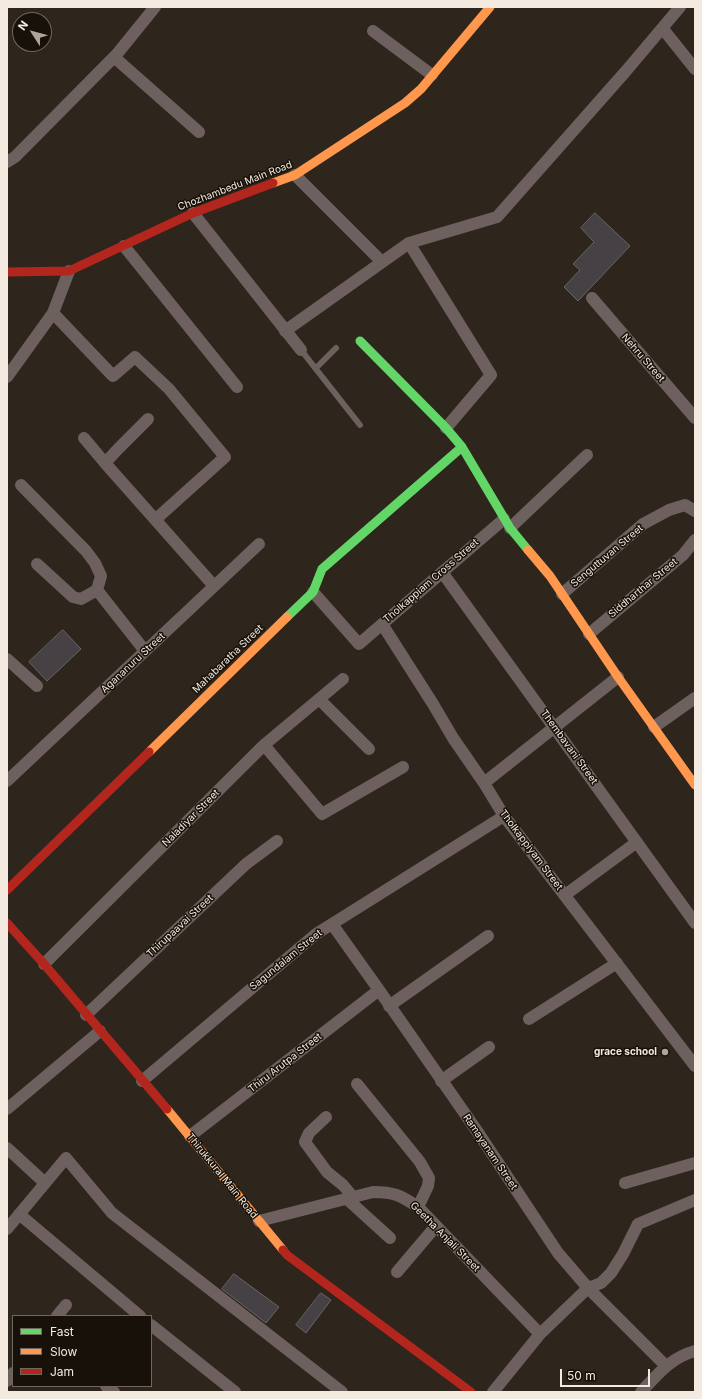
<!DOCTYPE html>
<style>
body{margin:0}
#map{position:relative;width:702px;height:1399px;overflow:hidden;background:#2e251c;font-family:Inter,sans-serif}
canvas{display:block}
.frame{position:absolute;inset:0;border:8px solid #f4eadf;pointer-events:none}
.legend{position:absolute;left:12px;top:1315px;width:140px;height:72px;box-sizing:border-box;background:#171109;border:1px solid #6f685f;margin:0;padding:5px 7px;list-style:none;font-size:12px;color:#f4eadf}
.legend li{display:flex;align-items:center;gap:8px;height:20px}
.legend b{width:20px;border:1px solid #6f685f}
.north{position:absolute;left:12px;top:12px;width:40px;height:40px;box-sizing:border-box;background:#171109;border:1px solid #6f685f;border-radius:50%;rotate:306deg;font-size:11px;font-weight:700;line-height:16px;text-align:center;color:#f4eadf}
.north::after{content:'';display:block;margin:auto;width:14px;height:18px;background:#afa59b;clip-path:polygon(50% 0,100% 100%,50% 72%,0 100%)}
.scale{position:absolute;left:560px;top:1369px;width:90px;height:18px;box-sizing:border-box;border:2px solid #f4eadf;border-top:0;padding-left:5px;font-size:12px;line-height:14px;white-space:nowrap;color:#f4eadf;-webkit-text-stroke:3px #171109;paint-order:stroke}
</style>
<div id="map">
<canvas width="702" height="1399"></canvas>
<div class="frame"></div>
<ul class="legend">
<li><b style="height:5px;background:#63d668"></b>Fast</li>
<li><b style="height:5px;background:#ff974d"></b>Slow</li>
<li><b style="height:5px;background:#b3261e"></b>Jam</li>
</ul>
<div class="north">N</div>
<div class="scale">50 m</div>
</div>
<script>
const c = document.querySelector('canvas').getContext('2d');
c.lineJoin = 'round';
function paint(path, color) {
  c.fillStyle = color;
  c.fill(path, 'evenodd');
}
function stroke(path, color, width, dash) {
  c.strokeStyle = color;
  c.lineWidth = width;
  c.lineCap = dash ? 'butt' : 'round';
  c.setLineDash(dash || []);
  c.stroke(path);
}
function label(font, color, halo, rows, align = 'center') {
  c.font = font + ' Inter,sans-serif';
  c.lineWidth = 3;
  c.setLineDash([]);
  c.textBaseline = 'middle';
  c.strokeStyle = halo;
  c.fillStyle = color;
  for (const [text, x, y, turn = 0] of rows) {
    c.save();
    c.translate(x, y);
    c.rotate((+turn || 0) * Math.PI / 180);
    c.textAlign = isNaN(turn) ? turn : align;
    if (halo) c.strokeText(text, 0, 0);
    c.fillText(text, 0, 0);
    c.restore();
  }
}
const building = new Path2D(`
 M595,213L630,246L578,301L564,287L580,270L573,264L594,242L581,228Z
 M63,630L81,649L47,681L29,662Z
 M234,1274L279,1307L266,1323L222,1289Z
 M321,1293L331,1300L306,1333L296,1325Z`);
const lane = new Path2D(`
 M301,350L360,425
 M316,368L336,348`);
const street = new Path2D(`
 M663,29L695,69
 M373,31L432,75
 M114,57L199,132
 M7,162L15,157L117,54L155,7
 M295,175L382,262
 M193,213L301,350
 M409,243L491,375L446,428
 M124,246L237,387
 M592,298L695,418
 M53,313L113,376L135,357L169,389L225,457L156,519
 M285,331L409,243L497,217L626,71L680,7
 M7,377L53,313L69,271
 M84,438L105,463L118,449L148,419
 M105,463L214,586
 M21,485L86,551L95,563L101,576L97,590
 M510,528L587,455
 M37,564L73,597L81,599L97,590L145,651
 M442,572L695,923
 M313,592L359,644L504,519
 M562,594L643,524L669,510L685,505L695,511
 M382,624L433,704L453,738L484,783L504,816L695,1066
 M589,634L683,555L695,540
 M7,659L37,686
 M319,699L369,749
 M654,727L695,698
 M264,745L322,814L403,767
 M7,781L259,544
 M484,783L618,677
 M565,895L637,842
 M332,924L379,990L477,1131L558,1253L588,1288L666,1366
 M44,964L264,745L343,679
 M389,1006L488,936
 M86,1015L246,864L277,841
 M529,1019L617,963
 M142,1081L316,934L504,816
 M441,1081L489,1047
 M357,1084L420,1162L429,1178L428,1186L418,1207
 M7,1109L100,1031
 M326,1117L309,1133L305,1142L327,1172L343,1185L353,1197
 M190,1136L379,990
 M7,1148L45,1183
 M625,1183L695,1163
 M346,1198L390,1238
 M19,1214L140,1316
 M259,1221L373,1192C394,1192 400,1195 418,1207L540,1334
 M7,1229L66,1158L112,1213L342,1392
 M397,1272L436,1226
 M57,1316L66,1305
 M151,1325L235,1392
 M7,1381L13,1373
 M106,1386L114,1392
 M493,1392L540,1334L588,1288L601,1283L611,1273L623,1254L638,1224L695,1200
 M641,1392C658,1374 670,1358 695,1351`);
const fast = new Path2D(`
 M360,341L446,428L462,447L510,528L528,550
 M287,617L313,592L322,569L462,447`);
const slow = new Path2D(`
 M273,183L295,175L405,103L421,89L490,7
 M528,550L550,576L618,677L695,785
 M149,752L287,617
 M167,1109L283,1250`);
const jam = new Path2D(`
 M7,272L69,271L193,213L273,183
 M7,890L149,752
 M7,923L44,964L167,1109
 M283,1250L287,1255L471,1392`);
const markers = [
 [665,1052,4,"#afa59b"]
];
const streetNames = [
 ["Chozhambedu Main Road",235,186,-21],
 ["Nehru Street",643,358,49],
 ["Senguttuvan Street",607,556,-40],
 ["Tholkappiam Cross Street",431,581,-41],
 ["Siddharthar Street",643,588,-40],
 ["Mahabaratha Street",228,659,-44],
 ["Agananuru Street",133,663,-43],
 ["Thembavani Street",569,747,54],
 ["Naladiyar Street",191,818,-45],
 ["Tholkappiyam Street",531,850,53],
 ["Thirupaavai Street",180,926,-43],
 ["Sagundalam Street",286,960,-39],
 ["Thiru Arutpa Street",285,1063,-38],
 ["Ramayanam Street",490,1152,56],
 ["Thirukkural Main Road",222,1176,51],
 ["Geetha Anjali Street",445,1237,45]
];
const poiNames = [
 ["grace school",657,1052]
];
paint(building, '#464144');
stroke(building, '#696465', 1);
stroke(lane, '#6d605f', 6);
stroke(street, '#6d605f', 12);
stroke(fast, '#63d668', 9);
stroke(slow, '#ff974d', 9);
stroke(jam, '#b3261e', 9);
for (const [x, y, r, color] of markers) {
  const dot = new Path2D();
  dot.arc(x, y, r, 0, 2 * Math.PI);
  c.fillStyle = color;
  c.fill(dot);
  stroke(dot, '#171109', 1.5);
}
label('10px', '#f4eadf', '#171109', streetNames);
label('bold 10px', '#f4eadf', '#171109', poiNames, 'right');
</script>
